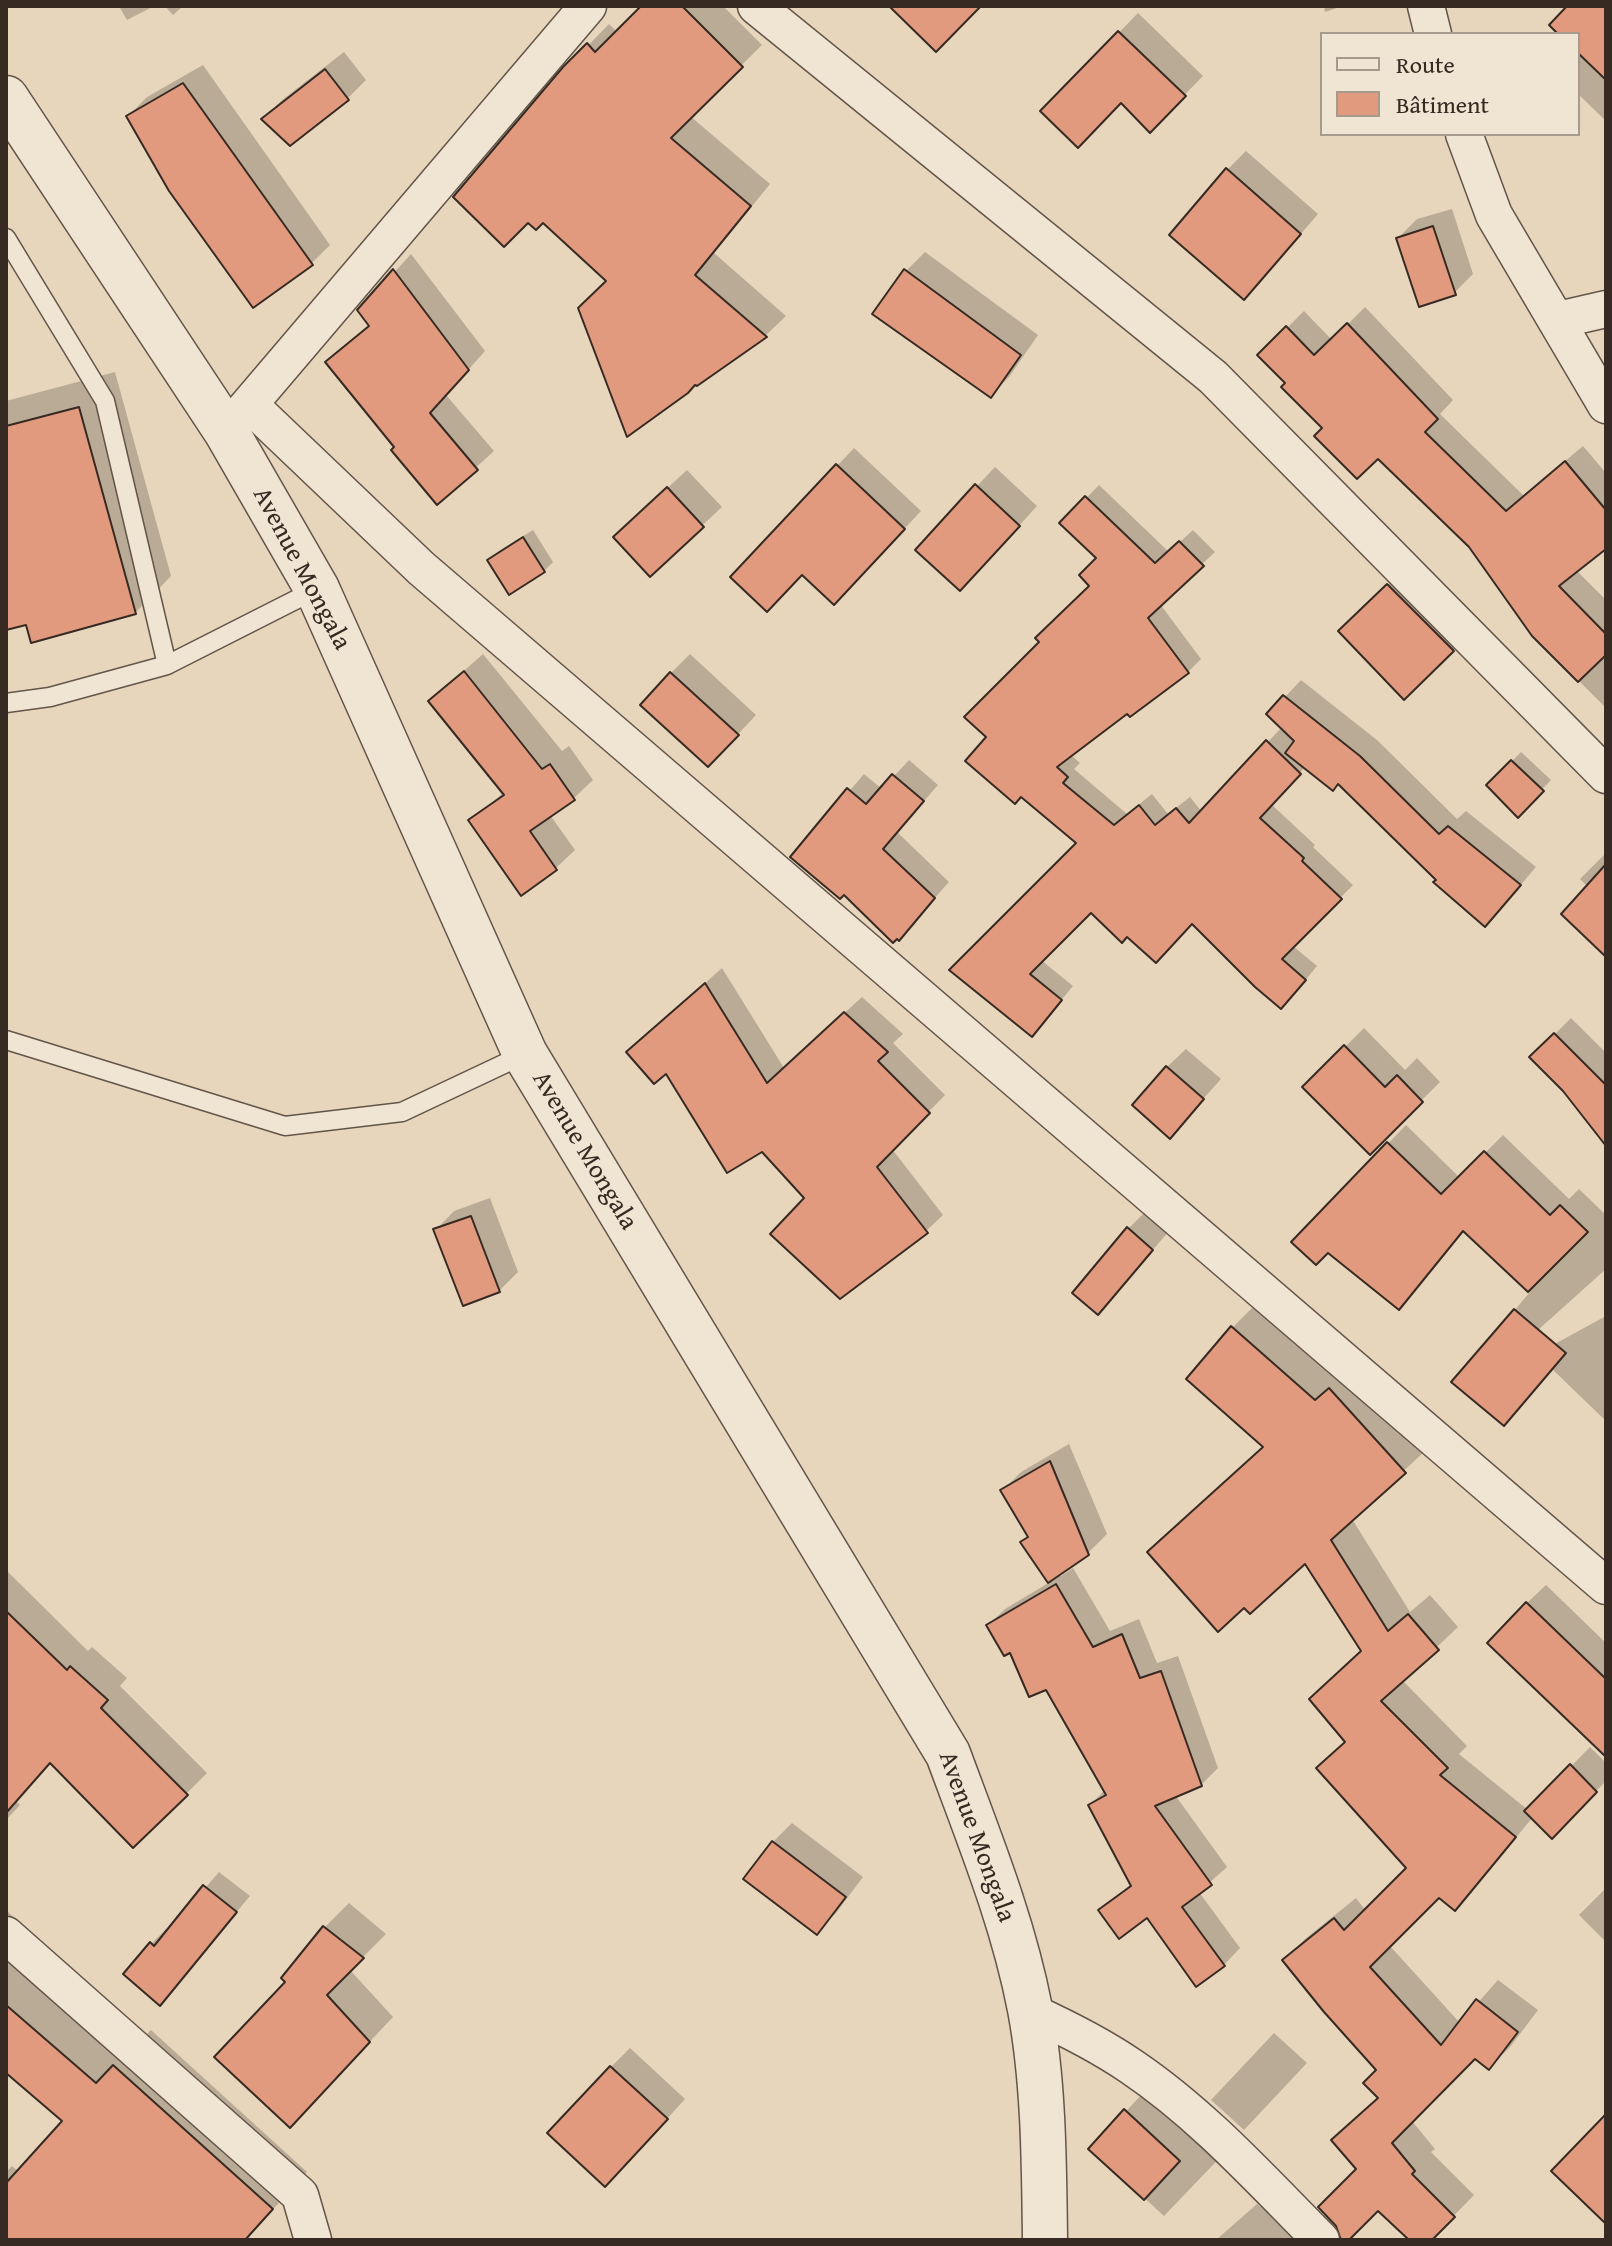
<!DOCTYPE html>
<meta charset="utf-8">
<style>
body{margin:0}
#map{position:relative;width:1612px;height:2246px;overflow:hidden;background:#e8d6bc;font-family:"Gentium Book Plus",serif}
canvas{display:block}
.frame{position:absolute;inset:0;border:8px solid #362a23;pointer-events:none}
.legend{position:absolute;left:1320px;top:32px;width:260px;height:104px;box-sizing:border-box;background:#f0e4d3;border:2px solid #a69a8d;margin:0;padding:10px 14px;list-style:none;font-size:24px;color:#362a23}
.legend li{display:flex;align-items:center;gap:16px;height:40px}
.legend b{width:40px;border:2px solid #a69a8d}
</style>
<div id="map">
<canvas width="1612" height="2246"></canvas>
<div class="frame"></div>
<ul class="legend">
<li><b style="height:10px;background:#f0e4d3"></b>Route</li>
<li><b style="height:22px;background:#e29a7e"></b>Bâtiment</li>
</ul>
</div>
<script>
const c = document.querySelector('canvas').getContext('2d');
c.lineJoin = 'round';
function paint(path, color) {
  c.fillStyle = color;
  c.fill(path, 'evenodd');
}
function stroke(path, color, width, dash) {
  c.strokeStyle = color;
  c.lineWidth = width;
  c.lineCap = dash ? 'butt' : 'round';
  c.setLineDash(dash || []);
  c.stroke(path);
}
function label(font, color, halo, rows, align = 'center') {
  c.font = font + ' "Gentium Book Plus",serif';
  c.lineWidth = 7;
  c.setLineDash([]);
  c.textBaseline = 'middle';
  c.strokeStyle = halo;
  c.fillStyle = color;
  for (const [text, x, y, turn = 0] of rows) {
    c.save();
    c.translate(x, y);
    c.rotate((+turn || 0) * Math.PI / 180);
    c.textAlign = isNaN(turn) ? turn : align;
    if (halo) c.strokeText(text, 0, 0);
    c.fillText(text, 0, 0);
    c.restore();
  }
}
const shadow = new Path2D(`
 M119,6H154L127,20Z
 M165,6H183L173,15Z
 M644,6H723L762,45L690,116L770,184L714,253L786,316L765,336L696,383L608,281L565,69L609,24L617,32Z
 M1324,6H1343L1325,12Z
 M1570,6H1606V121L1578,94V34H1561Z
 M1138,13L1203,76L1150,130L1121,101L1043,111Z
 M344,52L366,80L347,99L264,118L282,100Z
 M203,65L330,245L311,264L128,116L147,97Z
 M1246,151L1318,214L1262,279L1227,170Z
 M1452,209L1473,274L1454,293L1398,238L1417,219Z
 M925,252L1038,335L1009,377L990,396L906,271Z
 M411,254L485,351L446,395L494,451L438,502L397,446L327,362L370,324L360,310Z
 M1365,307L1453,400L1440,414L1524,496L1583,446L1606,473V547L1576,570L1606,600V708L1532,634L1470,546L1378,456L1325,428L1288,383L1260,355L1304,311L1332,340Z
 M115,372L171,576L135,613L28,622L6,628V401Z
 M854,448L921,511L851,586L837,466Z
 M995,467L1037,506L979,570L917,550Z
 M687,470L722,507L650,574L635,518Z
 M1099,485L1169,552L1193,530L1215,552L1160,604L1201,659L1188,672L1128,711L1070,754L1080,763L1074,769L1127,814L1152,794L1168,814L1190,797L1202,812L1282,727L1269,714L1301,680L1377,740L1457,819L1466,811L1536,867L1501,908L1438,880L1339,782L1305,767L1271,804L1315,845L1313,847L1353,885L1293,946L1317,966L1294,994L1193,922L1128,935L1090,910L1041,960L1073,986L1032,1035L952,970L1079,843L988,737L1042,642L1092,586L1099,558L1062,523Z
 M533,530L553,562L544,571L509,592L490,560L499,551Z
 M1407,566L1471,631L1453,650L1359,613Z
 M483,654L562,751L569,746L593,780L574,798L550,815L575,850L556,868L521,893L471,821L504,792L430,701Z
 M690,654L756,715L727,746L671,673Z
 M1521,752L1551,780L1518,815L1489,785Z
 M909,760L938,785L897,832L949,882L899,938L844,893L793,857L864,774L882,789Z
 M1606,853V924L1588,887L1580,879Z
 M722,968L784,1068L862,997L903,1034L893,1043L945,1095L892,1149L943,1215L926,1231L806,1198L762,1150L667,1071L628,1052Z
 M1571,1018L1606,1053V1119L1565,1090L1532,1057Z
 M1364,1028L1405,1070L1417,1058L1440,1082L1370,1152L1305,1087Z
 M1186,1049L1221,1079L1170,1136L1167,1067Z
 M1406,1125L1460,1178L1503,1135L1569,1199L1579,1189L1606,1215V1269L1519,1347L1527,1359L1606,1316V1421L1552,1369L1454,1382L1530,1292L1465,1230L1398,1308L1328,1251L1294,1241Z
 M490,1198L518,1272L499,1291L436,1230L454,1211Z
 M1147,1210L1170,1230L1098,1313L1128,1229Z
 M1253,1307L1337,1380L1351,1368L1425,1451L1352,1519L1410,1612L1430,1595L1458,1627L1402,1680L1467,1746L1459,1754L1528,1810L1590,1747L1606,1763V1781L1552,1836L1533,1817L1475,1887L1455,1908L1439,1895L1390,1946L1460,2023L1498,1980L1538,2010L1510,2047L1489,2068L1475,2057L1411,2120L1435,2149L1431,2152L1474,2195L1430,2240H1412L1378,2208L1347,2240H1343L1358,2169L1333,2140L1380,2097L1379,2070L1284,1960L1305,1939L1356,1898L1366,1911L1408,1868L1347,1741L1363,1650L1265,1446L1232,1328Z
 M1069,1444L1107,1534L1088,1553L1059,1573L1061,1576L1073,1568L1110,1631L1139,1619L1157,1663L1178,1656L1218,1768L1201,1785L1175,1795L1227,1867L1199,1892L1240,1948L1224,1965L1147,1915L1100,1910L1132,1883L1090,1805L1105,1790L1047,1687L988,1625L1005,1609L1050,1582L1023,1543L1029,1536L1003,1490L1021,1472Z
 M6,1570L88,1651L92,1647L127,1678L120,1686L207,1773L134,1846L51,1762L16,1801L20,1805L6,1820Z
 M1546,1585L1606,1643V1743L1527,1603Z
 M792,1823L863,1877L836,1913L817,1932L773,1842Z
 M219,1872L250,1896L160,2003L151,1944L166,1929L168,1931Z
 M1606,1888V1942L1579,1915Z
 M349,1903L386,1934L350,1970L393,2017L314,2101L288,1982L283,1978L325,1927Z
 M6,1910L22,1925L9,1940L133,2048L151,2030L307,2172L245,2240H6V2172L12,2166L19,2172L65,2121L6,2070Z
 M1274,2033L1307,2063L1244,2130L1211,2100Z
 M630,2048L685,2099L624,2166L611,2067Z
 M1144,2092L1233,2144L1164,2216L1091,2149Z
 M1257,2204L1294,2233L1333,2240H1216Z`);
const building = new Path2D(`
 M641,6H682L743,67L671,138L751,206L695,275L767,337L697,386L695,385L688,393L627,437L578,308L606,281L543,223L536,230L528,223L504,247L453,197L563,67L587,43L595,52Z
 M889,6H981L936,52Z
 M1567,6H1606V80L1578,53V34H1558L1549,25Z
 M1118,31L1186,96L1150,133L1121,103L1078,148L1040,111Z
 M325,69L349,100L290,146L261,119Z
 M183,83L313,265L253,308L169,191L126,116Z
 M1226,168L1301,234L1244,300L1169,235Z
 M1433,226L1456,295L1419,307L1396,238Z
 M393,269L469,370L430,413L478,470L437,505L391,450L394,447L325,362L369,326L357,310Z
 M904,269L1021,355L991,398L872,314Z
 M1347,323L1438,419L1425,432L1506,511L1565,461L1606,510V549L1559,586L1606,634V655L1578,682L1532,636L1469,547L1378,459L1357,479L1314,436L1322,428L1281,387L1285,383L1257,355L1286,326L1314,355Z
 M79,407L136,614L31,643L26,625L6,630V426Z
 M836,464L905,529L834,605L802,575L767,612L730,577Z
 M975,484L1020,526L960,591L915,550Z
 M667,487L704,527L650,577L613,537Z
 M1085,496L1155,563L1179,541L1204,566L1148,618L1189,673L1130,717L1127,714L1057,767L1068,777L1063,783L1114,825L1139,805L1155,825L1176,808L1189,823L1266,740L1301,774L1260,818L1304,858L1302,861L1342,899L1282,959L1306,980L1281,1009L1255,987L1192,924L1156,963L1127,937L1122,943L1091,913L1030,974L1062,1000L1032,1037L949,970L1076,843L1021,797L1015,804L965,761L986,737L964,717L1039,642L1035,638L1089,586L1079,575L1096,558L1059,523Z
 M523,537L545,572L509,595L487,560Z
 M1387,584L1454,651L1404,700L1338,631Z
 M464,671L542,769L550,764L575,800L530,831L557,870L521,896L468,820L504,795L428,701Z
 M670,672L739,735L708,767L640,705Z
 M1283,695L1360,756L1439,834L1448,826L1521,885L1485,927L1433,882L1436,880L1338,784L1333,791L1285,753L1294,741L1266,714Z
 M1511,760L1544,791L1518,818L1486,785Z
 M892,774L924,801L883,849L935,898L899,941L897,939L893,943L844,895L840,899L790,857L847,788L866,804Z
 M1606,864V957L1561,914Z
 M705,983L767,1083L844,1012L888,1052L878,1061L930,1113L877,1167L928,1233L840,1299L770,1234L804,1198L762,1152L727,1173L666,1074L654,1084L626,1052Z
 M1554,1033L1606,1085V1146L1563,1091L1529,1057Z
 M1344,1045L1385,1087L1397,1075L1423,1102L1370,1155L1302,1087Z
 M1166,1066L1204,1099L1170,1139L1132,1105Z
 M1387,1142L1441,1194L1484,1151L1550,1215L1560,1205L1588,1232L1528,1292L1463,1231L1399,1310L1328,1253L1316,1265L1291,1242Z
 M471,1216L500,1292L463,1306L433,1229Z
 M1127,1227L1153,1250L1098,1315L1072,1293Z
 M1514,1309L1566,1353L1504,1426L1451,1382Z
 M1231,1326L1315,1400L1329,1388L1406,1473L1331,1540L1388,1631L1408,1614L1439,1650L1381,1701L1448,1768L1440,1775L1516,1837L1455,1911L1439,1898L1370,1967L1441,2045L1476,1999L1518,2032L1489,2070L1475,2059L1392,2143L1415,2171L1412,2174L1455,2217L1432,2240H1409L1378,2211L1349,2240H1341L1336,2226L1318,2207L1356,2169L1331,2140L1378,2098L1363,2083L1376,2070L1324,2012L1282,1960L1334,1918L1344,1930L1406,1868L1316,1768L1345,1742L1309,1699L1361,1651L1305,1564L1250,1614L1244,1608L1218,1632L1147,1552L1263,1447L1186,1379Z
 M1050,1461L1089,1555L1048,1583L1020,1542L1028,1537L1000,1490Z
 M1056,1584L1093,1647L1122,1634L1140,1678L1161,1671L1202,1786L1155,1806L1212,1885L1182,1907L1225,1966L1196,1987L1147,1918L1119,1939L1098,1910L1131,1886L1088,1805L1106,1795L1046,1690L1029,1697L1010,1653L1004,1656L986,1625Z
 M1526,1602L1606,1679V1757L1487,1643Z
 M6,1611L67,1670L70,1666L108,1700L101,1708L188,1795L133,1848L50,1763L6,1813Z
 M1570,1764L1597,1792L1552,1839L1524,1811Z
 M772,1841L846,1897L817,1935L743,1879Z
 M203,1885L237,1912L160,2006L123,1974L150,1942L154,1946Z
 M323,1926L364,1958L327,1995L370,2042L290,2128L214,2057L285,1982L281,1978Z
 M6,2005L96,2083L113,2065L273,2209L245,2240H6V2183L62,2121L6,2073Z
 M610,2066L668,2119L605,2187L547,2133Z
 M1124,2109L1180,2161L1144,2200L1088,2149Z
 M1606,2114V2224L1551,2171Z`);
const service = new Path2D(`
 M6,238L105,401L167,665
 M6,703L50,697L167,665L317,589
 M6,1040L285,1126L402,1112L525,1054`);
const minor = new Path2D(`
 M756,6L1213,377L1606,775
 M1426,6L1433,34
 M1464,134L1494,215L1606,405
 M1558,320L1606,309
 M250,405L421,568L1606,1586
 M234,422L588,6
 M6,1935L300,2195L313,2240
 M1031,2012C1066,2028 1100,2045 1132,2067C1203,2115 1261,2180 1321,2240`);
const tertiary = new Path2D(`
 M6,98L226,431L317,589L525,1054L948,1754C979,1838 1013,1921 1030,2009C1044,2083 1044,2165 1045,2240`);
const streetNames = [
 ["Avenue Mongala",301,569,62],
 ["Avenue Mongala",584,1151,59],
 ["Avenue Mongala",976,1837,70]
];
paint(shadow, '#0003');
paint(building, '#e29a7e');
stroke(building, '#362a23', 2);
stroke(service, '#625549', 21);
stroke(minor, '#625549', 39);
stroke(tertiary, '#625549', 47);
stroke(service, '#f0e4d3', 18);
stroke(minor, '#f0e4d3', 36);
stroke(tertiary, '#f0e4d3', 44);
label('26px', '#362a23', '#f0e4d3', streetNames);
</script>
